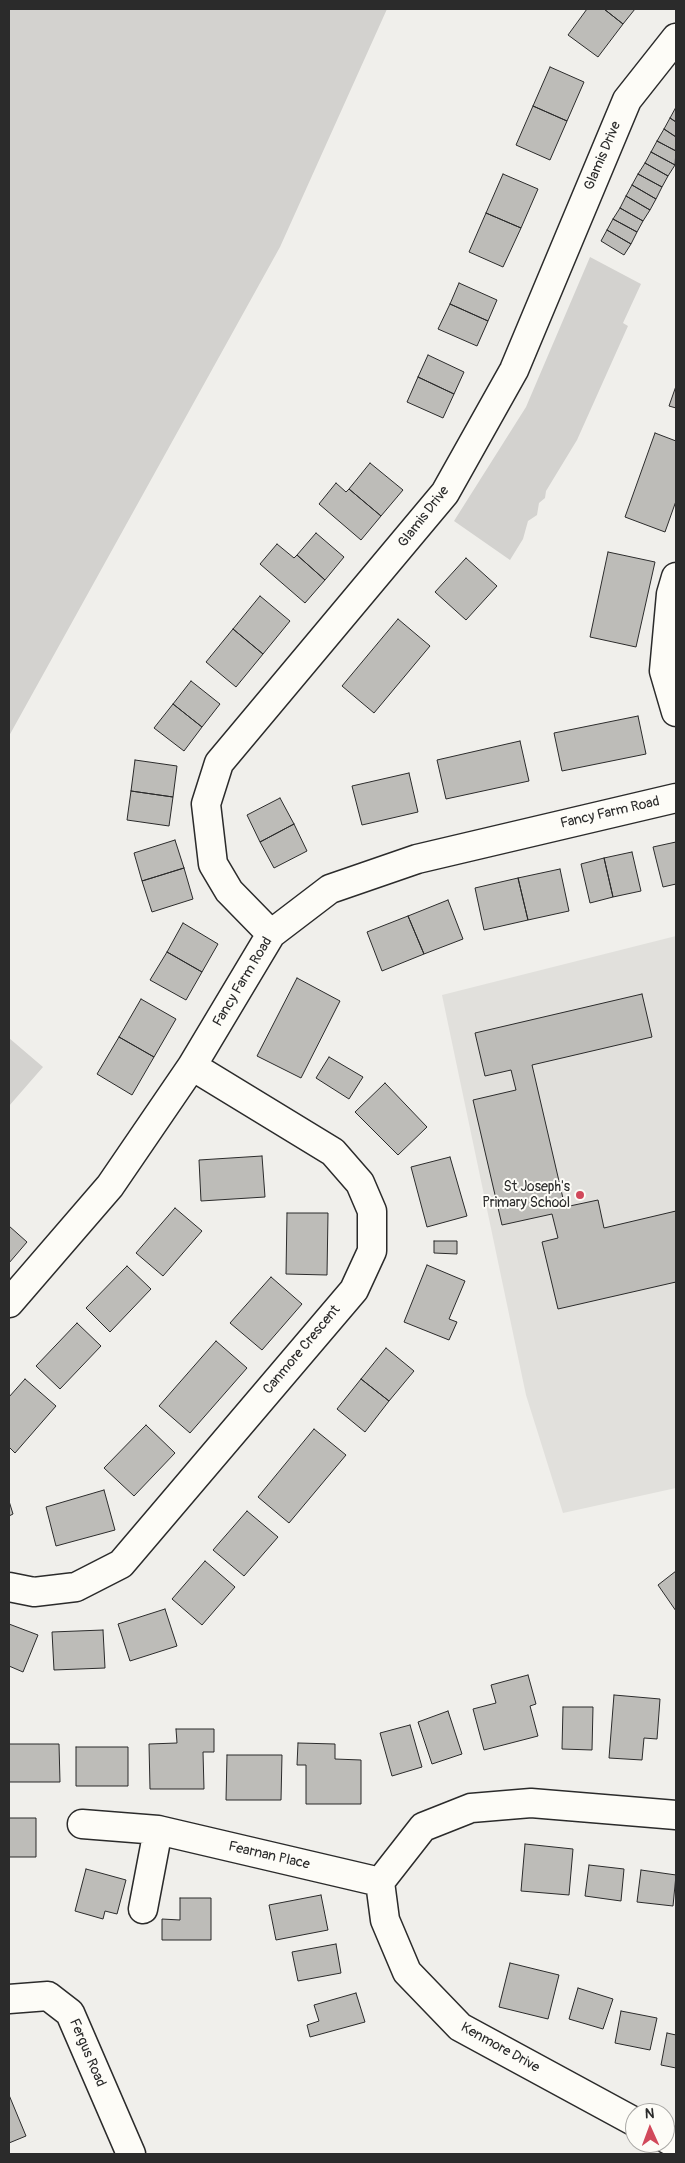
<!DOCTYPE html>
<html>
<head>
<meta charset="utf-8">
<style>
	body { margin:0 }
	#map { position:relative; width:685px; height:2163px; overflow:hidden; background:#f0efeb; font-family:Pangolin,sans-serif }
	canvas { display:block }
	.frame { position:absolute; inset:0; border:10px solid #2b2b2b; pointer-events:none }
	.north { position:absolute; left:625px; top:2103px; width:50px; height:50px; box-sizing:border-box; background:#fdfcf7; border:1px solid #a9a8a5; border-radius:50%; rotate:358deg; font-size:14px; font-weight:700; line-height:20px; text-align:center; color:#2b2b2b }
	.north::after { content:''; display:block; margin:auto; width:18px; height:22px; background:#d1495b; clip-path:polygon(50% 0,100% 100%,50% 72%,0 100%) }
</style>
</head>
<body>
<div id="map">
<canvas width="685" height="2163"></canvas>
<div class="frame"></div>
<div class="north">N</div>
</div>
<script>
const ctx = document.querySelector('canvas').getContext('2d');
ctx.lineJoin = 'round';
function fillPath(path, color) { ctx.fillStyle = color; ctx.fill(path, 'evenodd'); }
const poly = rows => new Path2D(rows.map(r => 'M' + r).join(''));
function strokePath(path, color, width, dash) { ctx.strokeStyle = color; ctx.lineWidth = width; ctx.lineCap = dash ? 'butt' : 'round'; ctx.setLineDash(dash || []); ctx.stroke(path); }
function label(font, color, halo, rows, align = 'center') {
  ctx.font = font + ' Pangolin,sans-serif'; ctx.lineWidth = 4; ctx.setLineDash([]); ctx.textBaseline = 'middle'; ctx.strokeStyle = halo; ctx.fillStyle = color; for (const [text, x, y, turn = 0] of rows) {
    ctx.save(); ctx.translate(x, y); ctx.rotate((+turn || 0) * Math.PI / 180); ctx.textAlign = isNaN(turn) ? turn : align; if (halo) ctx.strokeText(text, 0, 0); ctx.fillText(text, 0, 0); ctx.restore();
  }
}
const built = poly([
	[676,936,676,1488,563,1513,526,1395,442,995]
]);
const green = poly([
	[9,9,387,9,280,247,9,736],
	[590,257,641,284,623,323,628,326,577,440,546,491,545,498,539,503,537,515,528,521,523,539,510,560,454,521,526,407],
	[9,1038,43,1067,9,1106]
]);
const building = poly([
	[587,9,604,9,623,24,598,57,568,35,587,9],
	[604,9,635,9,623,24,604,9],
	[550,67,584,82,567,121,533,106,550,67],
	[533,106,567,121,550,160,516,145,533,106],
	[676,107,676,122,670,118,676,107],
	[670,118,676,122,676,137,664,129,670,118],
	[664,129,676,137,676,151,657,141,664,129],
	[657,141,676,151,675,165,651,152,657,141],
	[651,152,675,165,668,176,645,163,651,152],
	[645,163,668,176,662,187,638,174,645,163],
	[503,174,538,189,521,228,486,213,503,174],
	[638,174,662,187,656,199,632,185,638,174],
	[632,185,656,199,650,210,626,196,632,185],
	[626,196,650,210,643,221,620,208,626,196],
	[620,208,643,221,637,232,613,219,620,208],
	[486,213,521,228,503,267,469,252,486,213],
	[613,219,637,232,631,244,607,230,613,219],
	[607,230,631,244,624,255,601,241,607,230],
	[459,283,497,300,488,321,450,304,459,283],
	[450,304,488,321,477,346,438,329,450,304],
	[428,355,464,372,454,394,418,377,428,355],
	[418,377,454,394,443,418,407,402,418,377],
	[676,386,676,408,669,406,676,386],
	[655,433,676,441,676,501,665,532,625,517,655,433],
	[370,463,403,490,381,516,349,489,370,463],
	[336,483,346,492,349,489,381,516,361,540,319,504,336,483],
	[316,533,344,557,325,580,297,555,316,533],
	[277,544,294,558,297,555,325,580,305,603,260,564,277,544],
	[608,552,655,562,636,647,590,637,608,552],
	[466,558,497,586,466,620,435,592,466,558],
	[260,596,290,621,263,654,233,629,260,596],
	[398,619,430,646,374,713,342,686,398,619],
	[233,629,263,654,236,687,206,662,233,629],
	[191,681,220,704,202,727,173,704,191,681],
	[173,704,202,727,184,751,154,728,173,704],
	[638,716,646,754,562,771,554,733,638,716],
	[520,741,529,781,446,799,437,760,520,741],
	[135,760,177,766,173,797,131,791,135,760],
	[409,773,418,812,362,825,352,786,409,773],
	[131,791,173,797,169,826,127,820,131,791],
	[280,798,294,824,260,842,247,815,280,798],
	[294,824,307,851,274,868,260,842,294,824],
	[175,840,184,868,142,881,134,853,175,840],
	[676,842,676,884,663,887,653,847,676,842],
	[632,852,641,891,613,897,604,858,632,852],
	[604,858,613,897,590,903,581,864,604,858],
	[184,868,193,899,152,912,142,881,184,868],
	[560,869,569,911,528,920,518,878,560,869],
	[518,878,528,920,484,930,475,888,518,878],
	[448,900,463,939,424,954,408,916,448,900],
	[408,916,424,954,382,971,367,932,408,916],
	[183,923,218,944,202,972,167,952,183,923],
	[167,952,202,972,186,1000,150,980,167,952],
	[297,978,340,1001,301,1078,257,1056,297,978],
	[642,994,652,1037,532,1065,565,1207,598,1200,604,1228,676,1211,676,1282,558,1309,542,1242,558,1238,552,1214,502,1225,473,1100,516,1090,511,1070,485,1076,475,1033,642,994],
	[141,999,176,1019,154,1057,119,1037,141,999],
	[119,1037,154,1057,132,1095,97,1074,119,1037],
	[329,1057,363,1077,349,1099,316,1078,329,1057],
	[385,1083,427,1127,398,1155,355,1112,385,1083],
	[262,1156,265,1197,201,1201,199,1160,262,1156],
	[450,1157,467,1216,427,1227,411,1167,450,1157],
	[175,1208,202,1231,163,1276,136,1253,175,1208],
	[287,1213,328,1213,327,1275,286,1274,287,1213],
	[9,1226,27,1242,9,1263,9,1226],
	[434,1241,457,1241,457,1254,434,1253,434,1241],
	[427,1265,465,1281,449,1319,457,1322,449,1340,404,1322,427,1265],
	[127,1266,151,1289,110,1332,86,1308,127,1266],
	[271,1277,302,1304,262,1350,230,1323,271,1277],
	[77,1323,101,1346,60,1389,36,1366,77,1323],
	[216,1341,247,1368,190,1433,159,1406,216,1341],
	[386,1348,414,1371,389,1401,361,1379,386,1348],
	[25,1379,56,1406,15,1453,9,1447,9,1397,25,1379],
	[361,1379,389,1401,365,1432,337,1409,361,1379],
	[146,1425,175,1453,134,1496,104,1468,146,1425],
	[314,1429,346,1455,289,1523,258,1497,314,1429],
	[104,1490,115,1530,56,1546,46,1507,104,1490],
	[9,1501,13,1514,9,1516,9,1501],
	[247,1511,278,1537,244,1576,213,1550,247,1511],
	[205,1561,235,1587,202,1625,172,1599,205,1561],
	[676,1571,676,1611,658,1585,676,1571],
	[165,1609,177,1646,130,1661,118,1624,165,1609],
	[9,1624,38,1635,23,1672,9,1666,9,1624],
	[103,1630,105,1668,54,1670,52,1632,103,1630],
	[528,1675,536,1704,530,1706,538,1736,484,1750,473,1709,496,1703,491,1685,528,1675],
	[614,1695,660,1699,657,1739,644,1738,642,1760,609,1758,614,1695],
	[563,1707,593,1707,592,1750,562,1749,563,1707],
	[448,1711,462,1754,432,1764,418,1722,448,1711],
	[410,1725,422,1767,392,1776,380,1733,410,1725],
	[176,1729,214,1729,214,1752,203,1752,204,1789,150,1789,149,1744,177,1743,176,1729],
	[298,1743,335,1744,335,1759,361,1760,361,1804,306,1804,306,1765,297,1765,298,1743],
	[9,1744,59,1744,60,1782,9,1782,9,1744],
	[76,1747,128,1747,128,1786,76,1786,76,1747],
	[227,1755,282,1755,281,1800,226,1800,227,1755],
	[9,1818,36,1818,36,1857,9,1857,9,1818],
	[525,1844,573,1849,569,1895,521,1891,525,1844],
	[589,1865,624,1869,621,1901,585,1896,589,1865],
	[86,1869,126,1880,117,1914,105,1911,103,1919,75,1911,86,1869],
	[641,1870,676,1875,673,1906,637,1902,641,1870],
	[321,1895,328,1930,276,1940,269,1905,321,1895],
	[180,1898,211,1898,211,1940,162,1940,162,1919,180,1920,180,1898],
	[336,1944,341,1973,298,1981,292,1952,336,1944],
	[510,1963,559,1975,548,2019,499,2007,510,1963],
	[578,1988,613,1999,603,2029,569,2019,578,1988],
	[356,1993,365,2022,310,2037,307,2025,319,2021,314,2005,356,1993],
	[621,2011,657,2018,650,2050,615,2043,621,2011],
	[667,2033,676,2035,676,2068,661,2065,667,2033],
	[9,2095,26,2136,9,2143,9,2095]
]);
const street = poly([
	[676,577,671,594,664,671,676,712],
	[271,934,229,891,213,864,206,804,219,763,445,493,514,370,627,100,676,38],
	[9,1303,110,1186,192,1066,271,934,330,889,417,859,676,798],
	[9,1587,34,1592,76,1587,121,1564,354,1290,372,1251,372,1211,360,1183,333,1152,192,1066],
	[82,1824,158,1830,380,1882],
	[143,1909,158,1830],
	[9,1999,48,1996,70,2013,131,2154],
	[635,2122,460,2027,407,1972,385,1920,380,1882,423,1827,471,1808,531,1803,676,1815],
	[665,2138,676,2144]
]);
const markers = [
	[580,1195,5,"#d1495b"]
];
const streetNames = [
	["Glamis Drive",603,156,-67],
	["Glamis Drive",424,517,-52],
	["Fancy Farm Road",610,813,-13],
	["Fancy Farm Road",243,982,-59],
	["Canmore Crescent",302,1350,-50],
	["Fearnan Place",269,1856,13],
	["Kenmore Drive",500,2048,29],
	["Fergus Road",87,2053,67]
];
const poiNames = [
	["St Joseph's",570,1187],
	["Primary School",570,1203]
];
fillPath(built, '#e1e0dc');
fillPath(green, '#d3d2cf');
fillPath(building, '#bdbcb8');
strokePath(building, '#2b2b2b', 1);
strokePath(street, '#2b2b2b', 31);
strokePath(street, '#fdfcf7', 28);
for (const [x, y, r, color] of markers) { const dot = new Path2D(); dot.arc(x, y, r, 0, 2 * Math.PI); ctx.fillStyle = color; ctx.fill(dot); strokePath(dot, '#fdfcf7', 2); }
label('14px', '#2b2b2b', '#fdfcf7', streetNames);
label('14px', '#2b2b2b', '#fdfcf7', poiNames, 'right');
</script>
</body>
</html>
